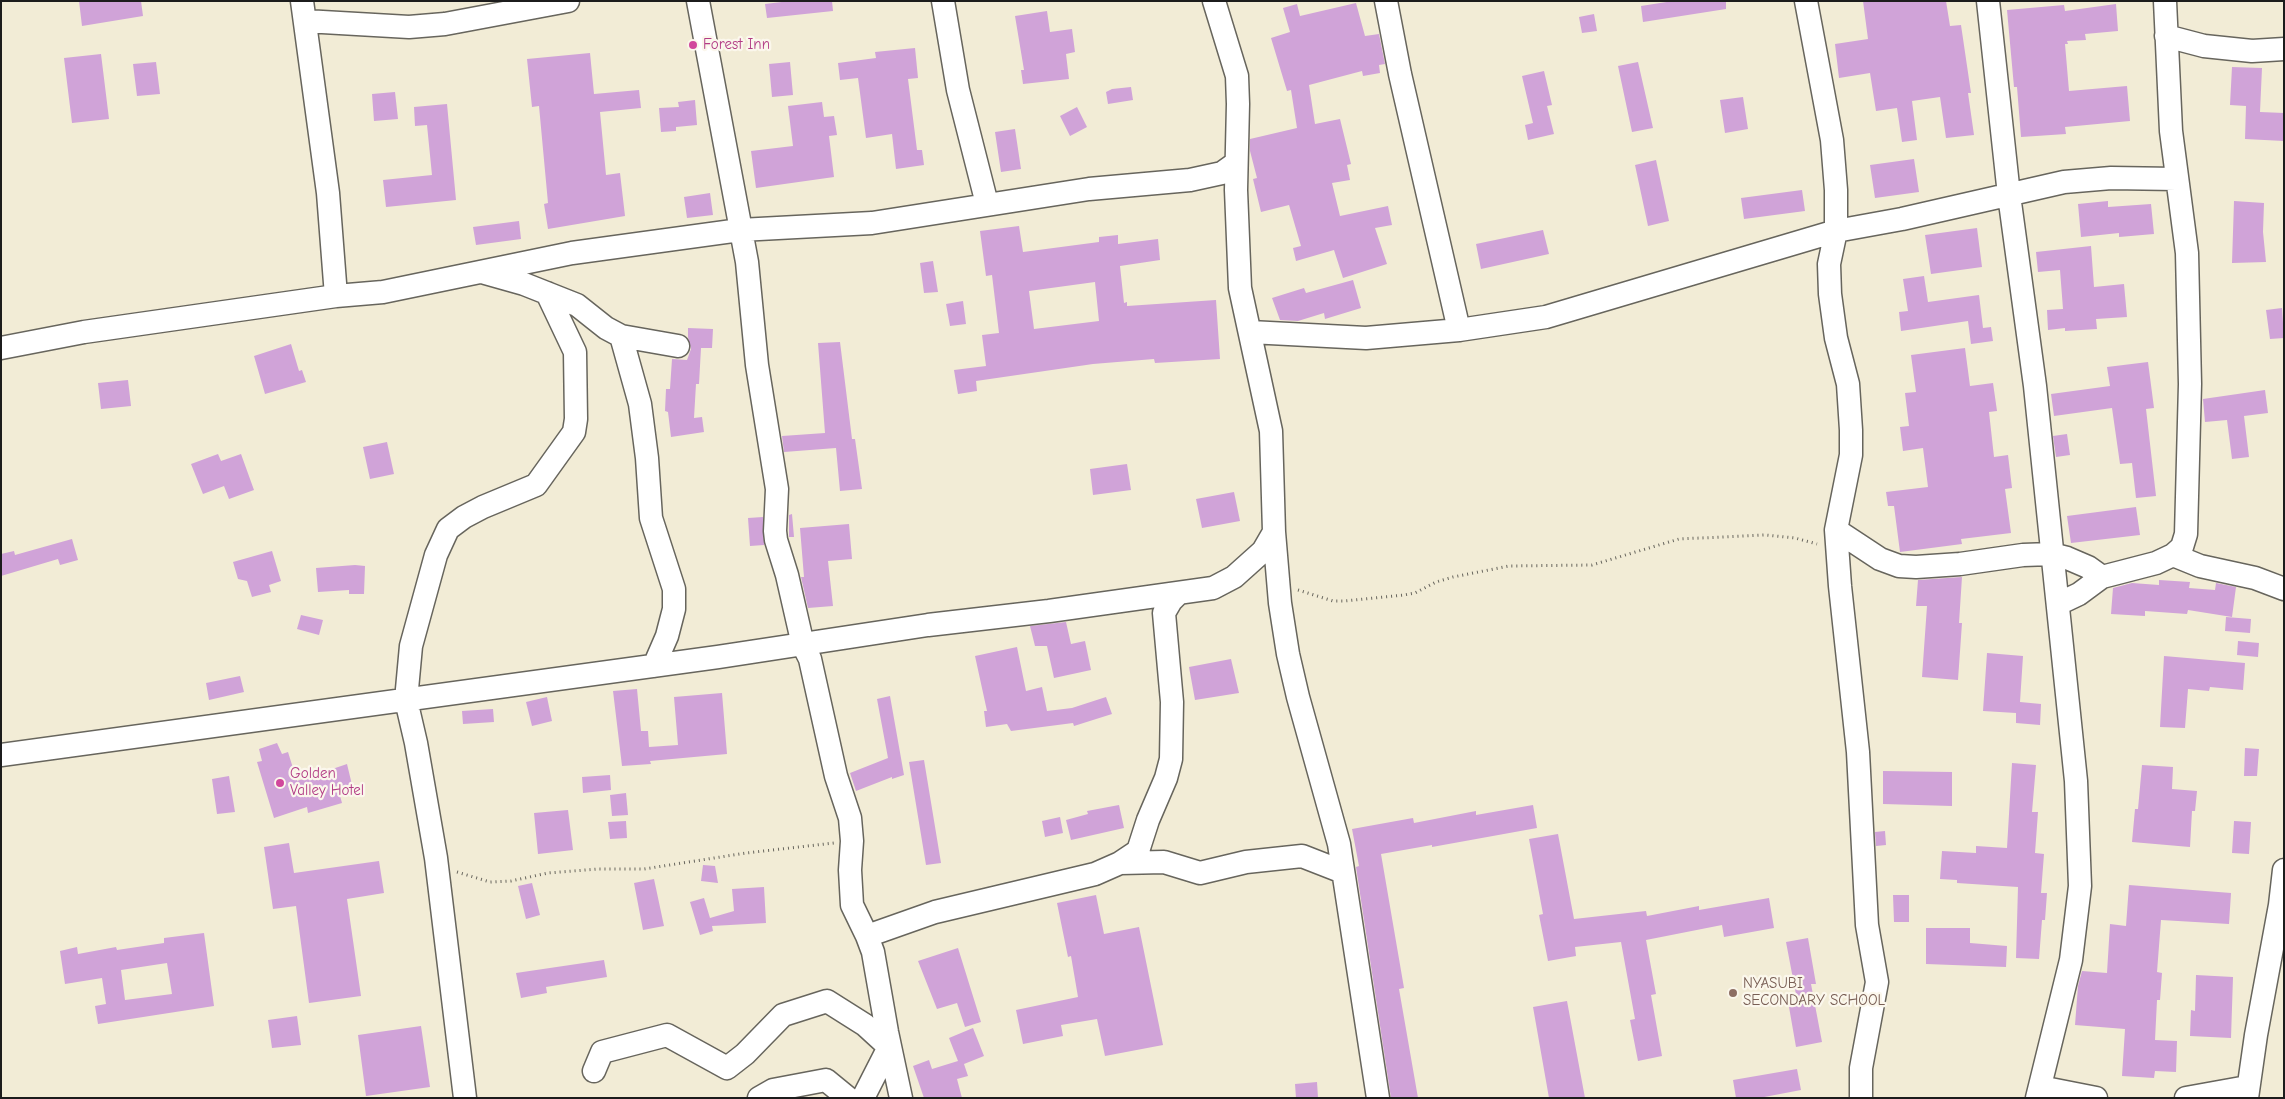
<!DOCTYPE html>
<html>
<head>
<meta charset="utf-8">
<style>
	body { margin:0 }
	#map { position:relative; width:2285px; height:1099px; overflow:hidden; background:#f2ecd6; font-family:"Comic Neue",sans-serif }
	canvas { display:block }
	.frame { position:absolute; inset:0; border:2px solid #1c1c1c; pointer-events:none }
</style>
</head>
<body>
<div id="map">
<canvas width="2285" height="1099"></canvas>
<div class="frame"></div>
</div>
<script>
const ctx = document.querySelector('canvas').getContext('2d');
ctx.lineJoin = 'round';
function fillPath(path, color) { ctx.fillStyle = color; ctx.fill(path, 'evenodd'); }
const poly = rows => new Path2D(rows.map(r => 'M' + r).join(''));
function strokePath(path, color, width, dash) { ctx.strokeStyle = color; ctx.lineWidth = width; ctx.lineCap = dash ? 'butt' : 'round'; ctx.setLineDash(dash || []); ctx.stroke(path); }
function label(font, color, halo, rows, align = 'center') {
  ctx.font = font + ' "Comic Neue",sans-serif'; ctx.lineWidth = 4.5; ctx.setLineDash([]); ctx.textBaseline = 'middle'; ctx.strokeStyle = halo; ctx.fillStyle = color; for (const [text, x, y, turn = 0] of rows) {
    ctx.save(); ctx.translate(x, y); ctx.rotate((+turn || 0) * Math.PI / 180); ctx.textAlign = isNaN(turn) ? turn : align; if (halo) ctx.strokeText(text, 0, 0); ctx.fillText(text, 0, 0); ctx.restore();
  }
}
const building = poly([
	[79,1,141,1,143,16,82,26],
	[790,1,832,1,833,11,767,18,765,4],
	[1673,1,1726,1,1726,9,1643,22,1641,6],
	[1863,1,1946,1,1950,26,1961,25,1971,93,1968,93,1974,135,1946,138,1940,97,1912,101,1917,140,1902,142,1897,108,1876,111,1870,73,1839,78,1835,44,1868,39],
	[1356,3,1365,36,1379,34,1385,64,1379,65,1380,73,1363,76,1362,71,1309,85,1315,124,1340,119,1351,164,1347,165,1350,180,1332,183,1340,216,1388,206,1392,225,1375,228,1387,264,1343,278,1334,250,1296,261,1293,248,1301,246,1289,205,1261,212,1253,179,1257,178,1250,151,1250,139,1297,128,1291,90,1287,91,1271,38,1290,32,1283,8,1297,4,1300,16],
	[2116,4,2118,31,2085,34,2086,40,2067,41,2068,44,2065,44,2069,91,2127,86,2130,121,2065,127,2066,134,2021,137,2017,87,2014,87,2007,10,2064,5,2065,11],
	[1047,11,1050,32,1072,29,1075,52,1066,54,1069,79,1023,84,1021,70,1024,70,1015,16],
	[1594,14,1597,31,1582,33,1579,17],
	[915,48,918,78,908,79,917,150,922,150,924,165,896,169,892,134,866,138,858,78,840,80,838,63,876,58,875,52],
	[590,53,594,94,639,90,641,108,600,112,606,175,620,173,625,216,548,229,544,204,548,203,539,106,532,107,527,59],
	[101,54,109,119,72,123,64,58],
	[156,62,160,94,137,96,133,64],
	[790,62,793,95,772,97,769,64],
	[1638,62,1653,128,1632,132,1618,66],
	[2232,67,2262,68,2260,112,2284,113,2284,141,2245,139,2246,106,2230,105],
	[1544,71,1552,105,1547,106,1554,134,1528,140,1525,125,1533,123,1522,76],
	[1131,87,1133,100,1108,104,1106,92,1112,89],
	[395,92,398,119,374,121,372,94],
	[1743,97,1748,129,1725,133,1720,100],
	[695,100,697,125,676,127,676,131,661,132,659,108,679,107,678,102],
	[822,102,824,117,834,116,837,135,829,136,834,177,756,188,751,151,793,146,788,106],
	[447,104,456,200,386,207,383,180,432,175,427,125,415,126,414,107],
	[1077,107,1087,127,1070,136,1060,116],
	[1015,129,1021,169,1001,172,995,132],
	[1914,159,1919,192,1875,198,1870,165],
	[1656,160,1669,221,1648,226,1635,165],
	[1802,190,1805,211,1744,219,1741,198],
	[710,193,713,215,687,218,684,197],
	[2108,201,2108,207,2151,204,2154,234,2119,237,2119,233,2081,237,2078,204],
	[2234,201,2264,203,2263,232,2266,262,2232,263],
	[519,221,521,239,476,245,473,227],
	[1019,226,1023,252,1099,242,1099,237,1118,235,1118,244,1158,239,1160,260,1120,266,1124,303,1127,302,1127,306,1216,300,1220,359,1155,363,1154,359,1093,364,976,381,977,391,958,394,954,370,986,366,982,335,999,333,992,275,986,276,980,231],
	[1095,282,1099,321,1034,329,1029,291],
	[1977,228,1982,267,1931,274,1925,235],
	[1543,230,1549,254,1481,269,1476,244],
	[2091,246,2094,287,2124,284,2127,317,2096,319,2097,329,2065,331,2065,328,2048,330,2047,310,2063,309,2060,270,2038,272,2036,252],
	[933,261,938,292,924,293,920,263],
	[1924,276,1928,302,1979,295,1983,328,1991,327,1993,341,1971,344,1968,321,1901,331,1899,312,1908,311,1903,279],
	[1353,280,1361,308,1325,319,1324,313,1298,321,1280,320,1272,298,1304,288,1306,293],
	[963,301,966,324,950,326,946,304],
	[2282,308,2284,338,2270,339,2266,310],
	[688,328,713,329,712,348,701,348,699,384,696,384,694,418,702,417,704,432,671,437,668,412,665,411,666,389,670,389,672,359,687,360,691,349,688,337],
	[840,342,852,439,855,439,862,489,840,491,836,448,784,452,782,436,825,433,818,343],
	[291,344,299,371,302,370,306,382,265,394,254,356],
	[1965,348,1970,386,1993,383,1997,411,1989,412,1994,457,2008,455,2012,488,2005,489,2011,533,1961,539,1962,544,1900,552,1894,506,1888,506,1886,492,1928,487,1923,448,1903,451,1900,427,1909,426,1905,393,1916,392,1911,355],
	[2148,362,2154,408,2146,409,2156,496,2136,498,2132,463,2120,464,2112,408,2054,416,2051,394,2110,386,2107,367],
	[128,380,131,406,101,409,98,383],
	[2265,390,2268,413,2244,416,2249,457,2232,459,2227,420,2205,422,2203,399],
	[2067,434,2070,455,2056,457,2053,436],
	[387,442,394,474,370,479,363,447],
	[218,454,221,461,241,454,254,490,229,499,224,486,203,494,191,464],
	[1127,464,1131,490,1093,495,1090,469],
	[1234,492,1240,521,1202,528,1196,499],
	[2136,507,2140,535,2071,543,2067,516],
	[792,514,794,537,789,537,789,515],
	[763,517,764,545,750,546,748,518],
	[849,524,852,559,828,561,833,606,808,608,801,577,804,577,800,528],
	[72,539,78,560,60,565,58,559,1,576,1,554,14,551,15,555],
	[272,551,281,581,269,585,271,592,252,597,247,581,238,579,233,562],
	[355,565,365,566,364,594,349,594,349,590,318,592,316,568],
	[1962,577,1959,623,1962,623,1958,680,1922,677,1927,606,1916,606,1918,580],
	[2159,580,2190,582,2189,588,2215,590,2216,583,2236,587,2232,617,2188,610,2187,614,2145,611,2145,616,2111,614,2113,588,2132,583,2159,585],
	[301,615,323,620,319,635,297,629],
	[2226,617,2251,619,2250,633,2225,631],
	[1066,622,1071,644,1085,641,1091,670,1054,678,1047,646,1035,646,1030,626],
	[2238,641,2259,643,2258,657,2237,655],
	[1017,647,1026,691,1042,687,1047,711,1072,708,1106,697,1112,714,1074,726,1073,723,1011,731,1007,724,986,727,984,711,987,711,975,656],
	[1987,653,2023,656,2020,702,2041,704,2040,725,2016,723,2016,713,1983,711],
	[2164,656,2245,663,2243,690,2210,687,2209,691,2188,689,2185,728,2160,727],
	[1231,659,1239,693,1195,700,1189,667],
	[240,676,244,692,209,700,206,683],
	[637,689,641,731,648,731,649,747,678,745,674,697,722,693,727,754,650,761,651,764,622,766,613,691],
	[890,696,904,775,892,779,892,777,856,791,850,773,888,758,877,699],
	[547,697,552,721,532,726,526,702],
	[493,709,494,722,463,724,462,711],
	[277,743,282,754,288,752,297,781,347,764,353,789,339,792,342,803,308,813,307,807,274,818,257,762,262,761,259,749],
	[2245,748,2259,749,2257,776,2244,776],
	[924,760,941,863,926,865,909,762],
	[2012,763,2036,765,2032,812,2038,812,2035,853,2044,854,2041,893,2047,893,2045,920,2042,920,2039,959,2016,958,2018,887,1957,883,1957,880,1940,879,1942,851,1976,853,1976,846,2007,848],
	[2142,765,2173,767,2172,789,2197,791,2195,811,2192,811,2190,847,2132,842,2135,809,2138,809],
	[1883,771,1952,772,1952,806,1883,804],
	[610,775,611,790,583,793,582,777],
	[229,776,235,812,217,814,212,779],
	[626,793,628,815,612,816,610,795],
	[1119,805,1124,828,1071,840,1066,820,1088,814,1087,811],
	[1533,805,1537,828,1432,847,1432,845,1381,854,1404,988,1399,989,1418,1098,1391,1098,1356,867,1359,866,1352,829,1413,818,1414,823,1476,811,1476,815],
	[568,810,573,850,538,854,534,813],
	[1060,817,1063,833,1045,837,1042,821],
	[626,821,627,838,610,839,608,822],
	[2234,821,2251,822,2249,854,2232,853],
	[1885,831,1886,845,1876,846,1875,832],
	[1558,834,1574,919,1646,911,1647,916,1699,906,1699,910,1769,898,1774,928,1724,937,1722,925,1646,940,1656,994,1651,995,1662,1056,1638,1061,1630,1020,1635,1019,1621,942,1575,947,1576,956,1548,961,1539,915,1543,914,1529,839],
	[289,843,294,873,379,861,384,893,347,899,361,996,309,1003,296,906,273,909,264,847],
	[703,865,715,866,718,883,701,881],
	[654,879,664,926,643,930,634,883],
	[532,883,540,915,526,919,518,886],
	[2129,885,2231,893,2229,924,2161,920,2157,972,2162,973,2160,1000,2157,1000,2155,1040,2177,1041,2176,1072,2155,1071,2154,1078,2122,1076,2125,1029,2075,1025,2078,986,2082,971,2107,973,2110,924,2126,926],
	[764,887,766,923,712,926,713,931,700,935,690,902,704,898,710,918,734,911,732,889],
	[1096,895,1104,934,1139,927,1163,1045,1105,1056,1097,1019,1061,1025,1063,1036,1023,1044,1016,1010,1078,997,1071,956,1068,957,1057,903],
	[1893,895,1909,895,1909,922,1894,922],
	[1926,928,1970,928,1970,943,2007,946,2006,967,1926,964],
	[204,933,214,1006,98,1024,95,1006,106,1004,102,978,65,984,60,951,77,947,78,954,116,947,117,950,164,943,164,938],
	[167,963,172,994,125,1000,121,970],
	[1808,938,1816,984,1811,984,1822,1042,1796,1047,1789,1007,1798,1005,1786,942],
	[958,948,981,1022,965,1027,957,1003,937,1009,918,961],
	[604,960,607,977,546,987,547,993,521,998,516,973],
	[2196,975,2233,977,2231,1038,2190,1036,2191,1010,2195,1011],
	[1567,1001,1585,1098,1549,1098,1533,1007],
	[297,1016,301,1045,272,1048,268,1020],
	[421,1026,430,1087,366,1096,358,1035],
	[973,1028,984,1056,964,1064,968,1076,957,1079,962,1098,924,1098,913,1066,929,1060,932,1069,958,1061,949,1038],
	[1797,1069,1801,1090,1759,1098,1736,1098,1733,1080],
	[1317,1082,1318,1098,1296,1098,1295,1084]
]);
const path = poly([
	[1298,590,1333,601,1344,601,1404,595,1415,593,1436,582,1453,577,1509,566,1592,565,1679,539,1765,535,1795,538,1817,544],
	[457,872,490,882,511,881,548,873,598,869,644,869,746,853,834,843]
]);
const minor = poly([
	[302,1,328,193,336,296],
	[698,1,747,262,757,365,777,489,775,531,776,540,787,575,803,645,810,659,836,776,850,818,852,841,850,870,852,905,867,936,873,952,887,1032,901,1098],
	[943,1,958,90,987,204],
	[1214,1,1237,76,1238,104,1236,190,1240,288,1271,431,1274,532,1280,603,1288,654,1298,697,1339,844,1378,1098],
	[1386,1,1400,74,1459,330],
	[1806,1,1832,140,1836,190,1836,231,1829,264,1830,294,1836,338,1848,384,1851,430,1851,455,1836,530,1840,586,1858,752,1867,925,1877,982,1861,1068,1861,1098],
	[1988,1,2009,195,2035,386,2076,781,2080,886,2071,960,2037,1098],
	[305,21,409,27,445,24,568,1],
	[2166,36,2204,46,2252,51,2284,49],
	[485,273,524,284,577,305,606,328,621,336,678,346],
	[1250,332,1366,338,1459,330,1546,317,1836,231,1902,219,2064,182,2111,178,2176,179],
	[621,336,640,404,647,458,651,518,674,589,674,609,667,636,654,666],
	[1,348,84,332,336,296,383,292,572,253,740,230,872,223,1089,189,1190,180,1222,173,1236,163],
	[1836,530,1880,559,1899,566,1916,567,1960,564,2023,555,2051,554,2067,558,2088,567,2102,577],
	[2173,555,2200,566,2255,578,2284,589],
	[2058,604,2079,594,2102,577,2156,563,2173,555,2182,547,2186,534,2190,384,2187,253,2171,131,2165,1],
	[1,755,718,657,928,625,1049,611,1213,588,1234,577,1263,551,1274,532],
	[1120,863,1164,862,1200,873,1246,862,1302,856,1343,872],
	[867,936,935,912,1095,874,1120,863,1138,851,1148,820,1166,778,1171,759,1172,702,1164,613,1171,601,1179,593],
	[594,1071,602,1052,667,1035,727,1068,745,1054,783,1015,827,1001,865,1025,889,1047,863,1098],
	[2040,1087,2096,1098],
	[465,1098,436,858,416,743,406,700,411,646,436,555,448,529,464,517,483,507,536,485,574,432,576,419,575,352,547,293],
	[759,1098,773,1090,826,1080,848,1098],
	[2186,1098,2247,1087],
	[2247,1098,2256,1035,2280,905,2284,870]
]);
const markers = [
	[693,45,5,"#d1479c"],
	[280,783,5,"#d1479c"],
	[1733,993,5,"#8d6e63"]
];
const hotelNames = [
	["Forest Inn",703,45],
	["Golden",290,774],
	["Valley Hotel",290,791]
];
const educationNames = [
	["NYASUBI",1743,984],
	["SECONDARY SCHOOL",1743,1001]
];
fillPath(building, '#d0a3d8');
strokePath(minor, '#67655d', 25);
strokePath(path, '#67655d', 3, [1, 4]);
strokePath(minor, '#fff', 22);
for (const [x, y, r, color] of markers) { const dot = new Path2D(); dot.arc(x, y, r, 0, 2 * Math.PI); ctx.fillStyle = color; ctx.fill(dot); strokePath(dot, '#fbf7ec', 2); }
label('15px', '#b23c85', '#fbf7ec', hotelNames, 'left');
label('15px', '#785e54', '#fbf7ec', educationNames, 'left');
</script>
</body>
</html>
